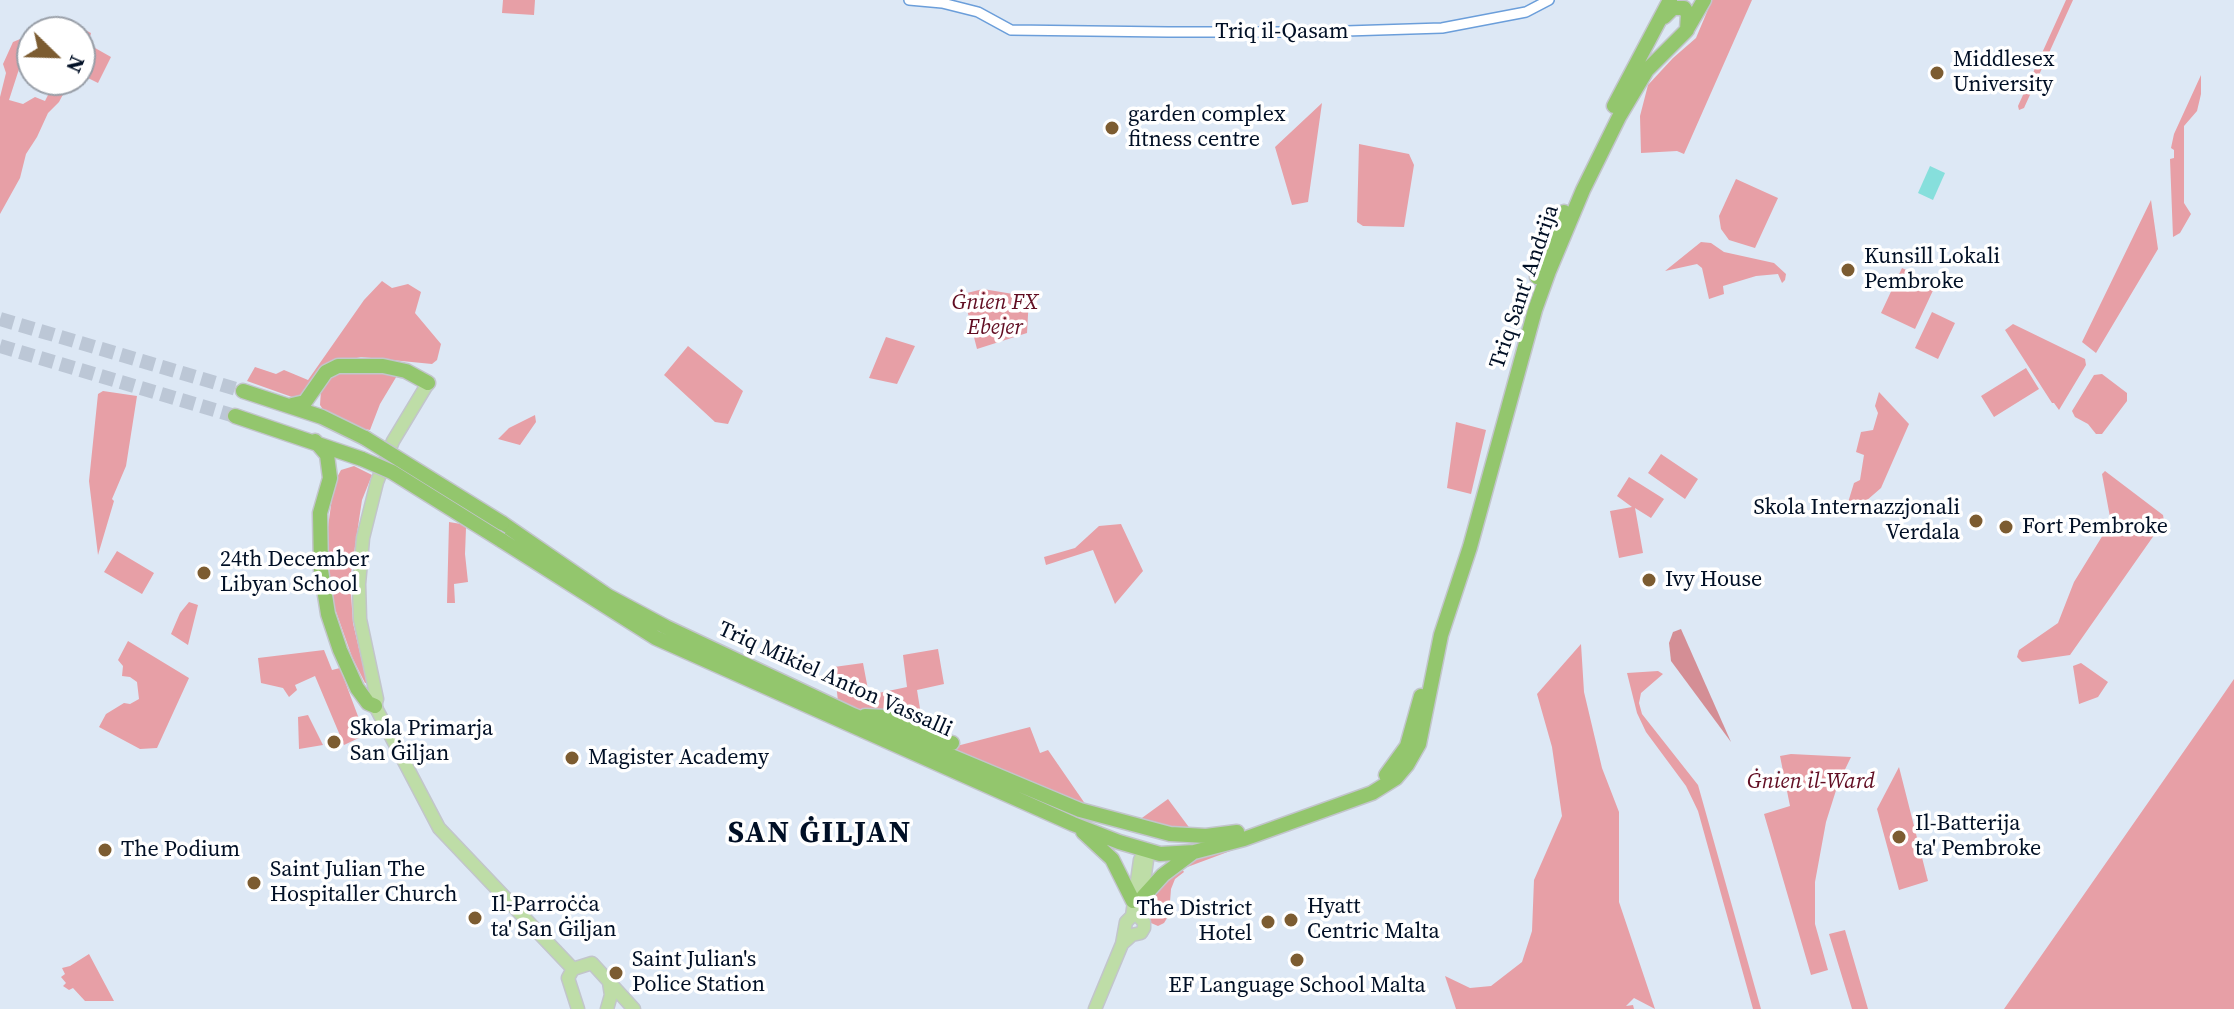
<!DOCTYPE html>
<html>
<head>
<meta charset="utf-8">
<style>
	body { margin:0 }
	#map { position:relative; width:2234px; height:1009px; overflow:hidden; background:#dde8f5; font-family:"Source Serif 4",serif }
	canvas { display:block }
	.north { position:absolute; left:16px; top:16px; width:80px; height:80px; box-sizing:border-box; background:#fff; border:2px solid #999fa8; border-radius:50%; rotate:113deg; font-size:22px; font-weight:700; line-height:32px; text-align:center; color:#000f25 }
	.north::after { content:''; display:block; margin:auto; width:28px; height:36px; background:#7c5c31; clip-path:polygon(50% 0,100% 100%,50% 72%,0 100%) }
</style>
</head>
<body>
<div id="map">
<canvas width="2234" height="1009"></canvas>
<div class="north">N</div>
</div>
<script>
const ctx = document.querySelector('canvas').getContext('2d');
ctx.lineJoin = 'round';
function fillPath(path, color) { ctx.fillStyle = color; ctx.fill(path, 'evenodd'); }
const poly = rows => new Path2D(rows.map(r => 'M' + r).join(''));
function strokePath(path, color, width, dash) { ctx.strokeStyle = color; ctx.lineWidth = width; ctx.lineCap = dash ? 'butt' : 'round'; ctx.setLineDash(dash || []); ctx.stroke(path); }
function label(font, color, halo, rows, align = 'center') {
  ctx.font = font + ' "Source Serif 4",serif'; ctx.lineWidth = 7; ctx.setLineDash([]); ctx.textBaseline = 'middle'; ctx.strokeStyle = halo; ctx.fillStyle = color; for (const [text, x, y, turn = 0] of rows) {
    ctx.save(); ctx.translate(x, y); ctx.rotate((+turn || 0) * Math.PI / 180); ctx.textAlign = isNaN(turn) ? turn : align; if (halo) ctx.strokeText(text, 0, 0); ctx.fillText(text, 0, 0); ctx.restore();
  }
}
const green = poly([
	[503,0,535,0,534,15,502,13],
	[1712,0,1752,0,1684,154,1677,151,1641,153,1640,116,1648,85,1673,58,1696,38],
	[2066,0,2073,0,2024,108,2019,110,2018,106],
	[73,24,91,33,88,44,111,57,98,83,80,74,80,63,84,54,80,52,80,32,67,32],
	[25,37,32,42,32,71,20,66,9,100,23,104,35,97,45,101,54,83,61,82,52,80,68,80,69,83,59,102,48,113,37,137,26,154,20,178,0,214,0,97,6,73,3,64,13,42],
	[2201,75,2201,94,2197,111,2184,126,2184,203,2191,214,2180,233,2173,237,2170,159,2174,158,2174,150,2171,148,2174,134],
	[1322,103,1308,202,1292,205,1275,147],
	[1359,144,1409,154,1414,165,1404,227,1363,226,1357,222],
	[1736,179,1778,198,1755,248,1729,240,1721,229,1719,216],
	[2151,200,2158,249,2096,353,2082,342],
	[1701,242,1711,243,1724,252,1774,263,1786,274,1785,280,1782,283,1778,274,1756,276,1723,286,1724,294,1709,299,1702,268,1697,264,1665,271],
	[1902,268,1936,284,1915,329,1881,313],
	[382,281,392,288,408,284,421,292,415,313,441,344,437,360,432,364,361,357,326,365,304,394,292,397,247,381,255,367,276,374,284,370,308,380,364,300],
	[983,289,1019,295,1020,292,1029,297,1027,333,977,349,963,294],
	[1932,312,1955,323,1938,359,1915,348],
	[2013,324,2085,359,2086,365,2059,410,2054,403,2052,403,2005,330],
	[886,337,915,346,897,384,869,378],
	[688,346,743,391,728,424,715,422,664,375],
	[351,368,398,374,380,404,370,430,359,428,324,411,320,405,321,390,328,379],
	[2026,368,2039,389,1994,417,1981,396],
	[2102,374,2127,393,2127,401,2102,434,2096,434,2088,424,2075,417,2072,411,2094,375],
	[103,391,137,396,126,466,112,499,114,501,98,555,89,481,98,394],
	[1879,392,1909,424,1881,488,1866,501,1849,511,1846,509,1854,483,1860,480,1864,455,1856,452,1861,432,1873,430,1878,413,1875,406],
	[535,415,536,422,520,445,498,439,509,428],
	[1456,422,1486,430,1471,494,1447,488],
	[1661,454,1698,479,1685,499,1648,473],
	[354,466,372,475,362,500,350,580,353,623,367,683,365,683,352,657,333,603,326,542,334,483,341,470],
	[2105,471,2163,515,2164,521,2070,655,2022,662,2017,657,2019,650,2058,623,2074,582,2106,530,2110,517,2102,474],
	[1629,477,1664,499,1651,518,1635,508,1643,553,1619,558,1610,511,1632,507,1617,496],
	[449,522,461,524,466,528,465,554,468,582,454,584,455,603,447,603],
	[1121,524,1143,571,1115,604,1093,550,1046,565,1044,557,1075,548,1099,526],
	[117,551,154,573,142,594,104,572],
	[189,602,198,605,188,645,171,634,180,613],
	[128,641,189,678,157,748,140,749,99,727,106,714,124,703,130,704,139,699,137,682,130,677,122,676,123,666,118,660],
	[1581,644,1584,692,1602,768,1619,812,1619,902,1655,1009,1634,998,1626,1006,1633,1005,1634,1009,1456,1009,1445,976,1470,988,1491,986,1522,962,1532,931,1534,880,1562,816,1552,747,1537,694],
	[938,649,944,684,917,690,923,727,884,711,861,710,838,701,834,667,863,663,869,695,907,687,903,655],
	[324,650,332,670,340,668,365,735,344,745,315,676,295,685,297,690,289,697,283,688,261,683,258,658],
	[2081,663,2108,682,2098,697,2079,704,2073,666],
	[1658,671,1663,674,1641,693,1639,703,1642,714,1698,785,1761,1009,1753,1009,1698,811,1686,786,1646,732,1637,713,1627,673],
	[2234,679,2234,1009,2004,1009,2212,711],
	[308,715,323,745,299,749,298,717],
	[1030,727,1040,753,1048,750,1088,808,949,748],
	[1791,754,1851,757,1838,784,1826,822,1815,882,1815,924,1828,970,1811,975,1764,814,1790,806,1780,756],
	[1899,767,1928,881,1899,890,1877,809],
	[1168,799,1191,830,1135,823],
	[1249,844,1182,869,1184,872,1175,879,1171,889,1169,915,1164,923,1158,926,1151,923,1148,917,1149,906,1161,885,1195,858],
	[1845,930,1868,1009,1852,1009,1829,934],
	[89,954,114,1001,85,1001,73,988,69,990,63,986,66,983,61,977,65,974,62,968,70,966]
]);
const forest = poly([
	[1681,629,1731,742,1671,661,1669,643,1673,632]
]);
const water = poly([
	[1930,166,1945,173,1933,200,1918,193]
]);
const highwayTunnel = poly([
	[0,319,243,391],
	[0,346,235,416]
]);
const minor = poly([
	[909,0,942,3,978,12,1011,30,1168,32,1314,32,1442,28,1526,12,1549,0]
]);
const major = poly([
	[428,383,393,441,377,482,363,538,359,584,360,619,377,699,375,706,439,828,573,969],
	[1122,944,1132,935,1141,933,1144,928,1144,922,1139,917,1147,860],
	[573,969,592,963,634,1009],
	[573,969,568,978,578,1009],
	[607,1009,611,995,609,982],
	[1095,1009,1122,944,1126,922,1132,916,1140,860,1145,849]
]);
const highway = poly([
	[1664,17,1673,8,1684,8,1688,14,1687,30],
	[1614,106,1670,0],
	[1537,277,1564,212],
	[243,391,322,417,365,438],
	[292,405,305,402,326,372,338,366,383,366,406,371,428,383],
	[235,416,362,459],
	[315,441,327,455,330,478,320,513,321,570,328,614,340,650,357,688,368,703,375,706],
	[502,523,608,596,666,627,853,715,1080,810,1170,834,1206,836,1237,832],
	[501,540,656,638,1073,824,1119,842,1160,854,1194,852,1244,839,1372,793,1396,778,1407,765,1419,744,1441,635,1470,547,1535,310,1549,271,1583,190,1619,117,1647,70,1686,31,1704,0],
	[865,716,885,717,941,742,952,743],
	[1386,775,1407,746,1421,696],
	[1083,832,1112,859,1133,901],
	[1143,897,1163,875,1191,854]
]);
const highwayBridge = poly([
	[365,438,502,523],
	[362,459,392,472,501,540]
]);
const markers = [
	[1937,73,8,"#7c5c31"],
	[1112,128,8,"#7c5c31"],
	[1848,270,8,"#7c5c31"],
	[1976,521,8,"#7c5c31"],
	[2006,527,8,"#7c5c31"],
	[204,573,8,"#7c5c31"],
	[1649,580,8,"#7c5c31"],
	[334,742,8,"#7c5c31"],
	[572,758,8,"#7c5c31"],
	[1899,837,8,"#7c5c31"],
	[105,850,8,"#7c5c31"],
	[254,883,8,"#7c5c31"],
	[475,918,8,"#7c5c31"],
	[1291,920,8,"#7c5c31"],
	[1268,922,8,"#7c5c31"],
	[1297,960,8,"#7c5c31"],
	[616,973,8,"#7c5c31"]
];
const streetNames = [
	["Triq il-Qasam",1282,32],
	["Triq Sant' Andrija",1525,287,-71],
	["Triq Mikiel Anton Vassalli",835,680,24]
];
const poiNames = [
	["Middlesex",1953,60],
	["University",1953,85],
	["garden complex",1128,115],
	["fitness centre",1128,140],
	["Kunsill Lokali",1864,257],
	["Pembroke",1864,282],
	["Skola Internazzjonali",1960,508,"right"],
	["Verdala",1960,533,"right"],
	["Fort Pembroke",2022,527],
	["24th December",220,560],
	["Libyan School",220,585],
	["Ivy House",1665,580],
	["Skola Primarja",350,729],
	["San Ġiljan",350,754],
	["Magister Academy",588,758],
	["Il-Batterija",1915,824],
	["ta' Pembroke",1915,849],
	["The Podium",121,850],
	["Saint Julian The",270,870],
	["Hospitaller Church",270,895],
	["Il-Parroċċa",491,905],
	["ta' San Ġiljan",491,930],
	["Hyatt",1307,907],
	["Centric Malta",1307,932],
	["The District",1252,909,"right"],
	["Hotel",1252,934,"right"],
	["Saint Julian's",632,960],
	["Police Station",632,985],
	["EF Language School Malta",1297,986,"center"]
];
const parkNames = [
	["Ġnien FX",995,303],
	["Ebejer",995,328],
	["Ġnien il-Ward",1811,782]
];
const districtNames = [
	["SAN ĠILJAN",820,834]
];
fillPath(green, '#e79fa6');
fillPath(forest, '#d48e95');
fillPath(water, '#86dfdc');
strokePath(highwayTunnel, '#bcc7d6', 14, [14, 7]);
strokePath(minor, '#6b9eda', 12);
strokePath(major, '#c2c5cb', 15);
strokePath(highway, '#c2c5cb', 17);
strokePath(minor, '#fff', 9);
strokePath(major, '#bedda7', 12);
strokePath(highway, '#93c66d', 14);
strokePath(highwayBridge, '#c2c5cb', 17, []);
strokePath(highwayBridge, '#93c66d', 14);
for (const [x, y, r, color] of markers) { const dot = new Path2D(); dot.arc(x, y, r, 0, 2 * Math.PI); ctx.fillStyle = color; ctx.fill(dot); strokePath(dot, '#fff', 3); }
label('22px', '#000f25', '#fff', streetNames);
label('22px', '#000f25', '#fff', poiNames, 'left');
label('italic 22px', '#610d22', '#fff', parkNames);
ctx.letterSpacing = '2px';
label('bold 30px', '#000f25', '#fff', districtNames);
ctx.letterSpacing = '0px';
</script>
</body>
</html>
